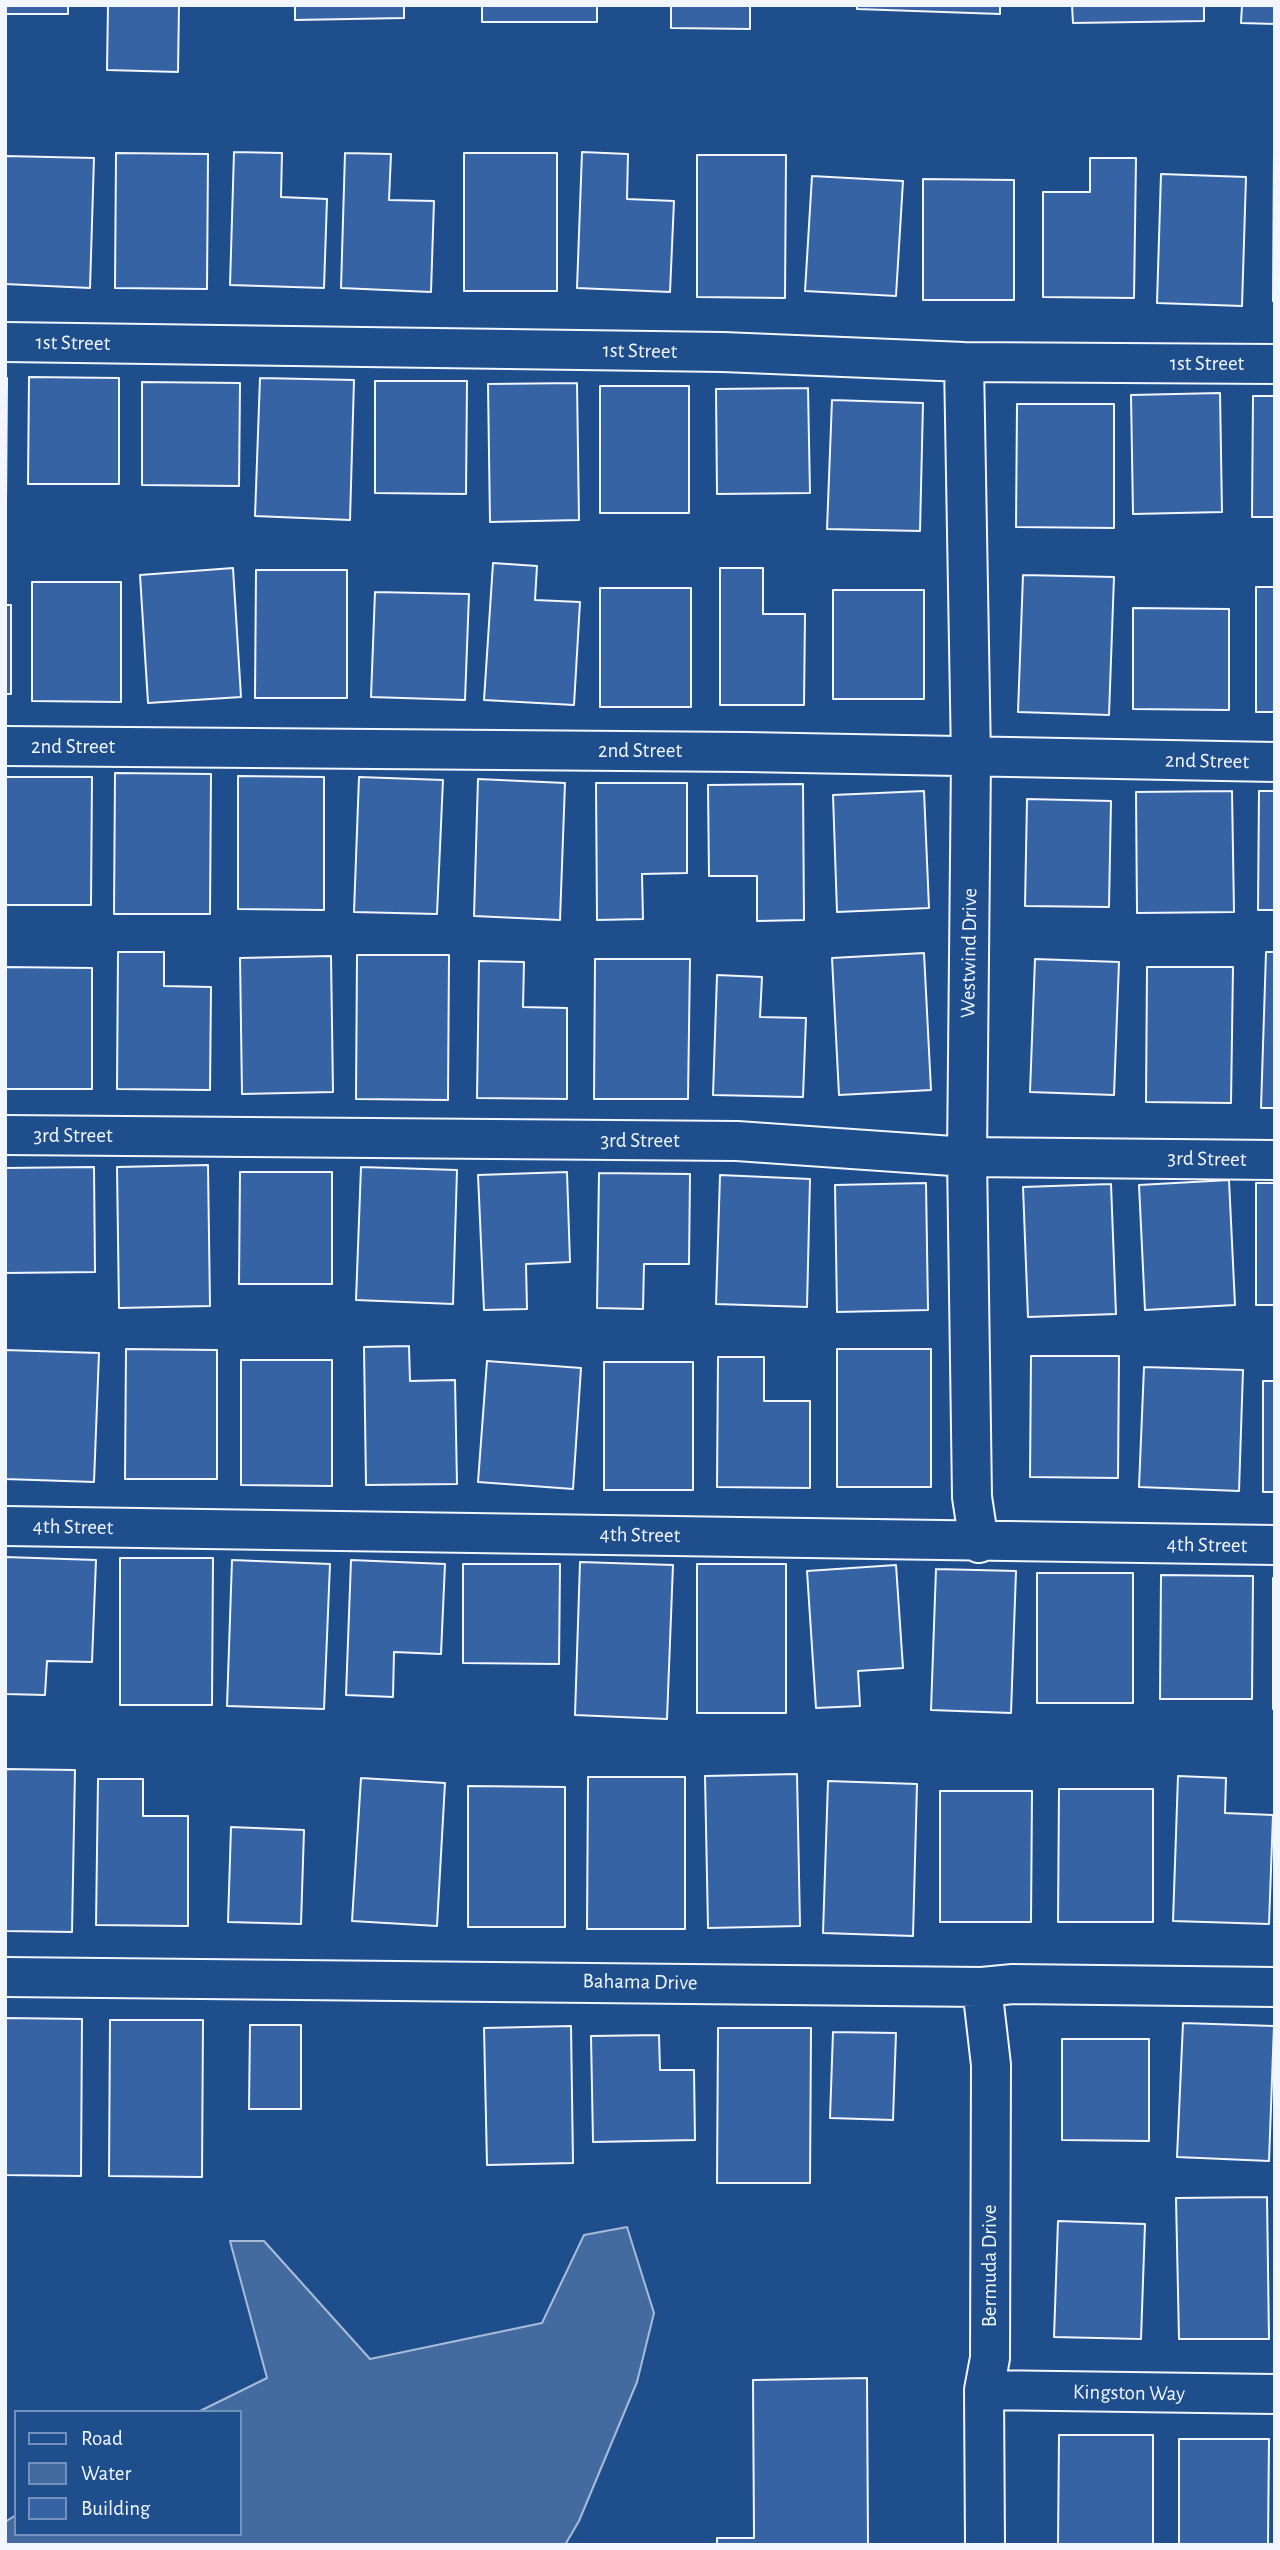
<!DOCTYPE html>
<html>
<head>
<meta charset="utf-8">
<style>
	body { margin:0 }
	#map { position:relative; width:1280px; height:2550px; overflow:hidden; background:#1f4e8c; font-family:"Alegreya Sans",sans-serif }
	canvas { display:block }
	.frame { position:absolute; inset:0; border:7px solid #f2f6ff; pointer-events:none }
	.legend { position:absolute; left:14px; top:2410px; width:228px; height:126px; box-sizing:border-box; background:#1f4e8c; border:2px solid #7391ba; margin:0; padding:9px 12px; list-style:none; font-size:21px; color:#f2f6ff }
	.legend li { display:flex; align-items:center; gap:14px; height:35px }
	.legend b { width:35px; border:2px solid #7391ba }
</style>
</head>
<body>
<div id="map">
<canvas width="1280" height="2550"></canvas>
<div class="frame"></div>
<ul class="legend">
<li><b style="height:9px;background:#1f4e8c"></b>Road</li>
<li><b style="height:19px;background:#446ba0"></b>Water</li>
<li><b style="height:19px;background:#3563a3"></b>Building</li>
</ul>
</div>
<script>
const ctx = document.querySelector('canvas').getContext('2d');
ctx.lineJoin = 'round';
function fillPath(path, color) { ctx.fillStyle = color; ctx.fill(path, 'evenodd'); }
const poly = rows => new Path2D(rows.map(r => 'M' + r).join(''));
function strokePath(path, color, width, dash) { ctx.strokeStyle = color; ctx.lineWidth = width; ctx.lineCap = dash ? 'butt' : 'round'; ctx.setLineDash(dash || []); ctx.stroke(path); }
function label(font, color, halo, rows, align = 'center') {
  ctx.font = font + ' "Alegreya Sans",sans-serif'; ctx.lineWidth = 5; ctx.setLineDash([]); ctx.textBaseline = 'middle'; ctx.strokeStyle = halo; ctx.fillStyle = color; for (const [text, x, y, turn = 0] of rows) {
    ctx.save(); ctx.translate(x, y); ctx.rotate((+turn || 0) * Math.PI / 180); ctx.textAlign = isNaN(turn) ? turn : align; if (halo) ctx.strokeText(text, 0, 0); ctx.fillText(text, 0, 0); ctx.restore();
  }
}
const water = poly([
	[627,2227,654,2313,637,2382,579,2521,565,2545,5,2545,5,2522,16,2515,16,2534,240,2534,240,2412,198,2412,267,2378,230,2241,264,2241,370,2359,542,2323,584,2235,627,2227]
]);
const building = poly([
	[5,5,68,5,68,14,5,14,5,5],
	[108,5,179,5,178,72,107,70,108,5],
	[295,5,404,5,404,18,295,20,295,5],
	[482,5,597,5,597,22,482,22,482,5],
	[671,5,750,5,750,29,671,28,671,5],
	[857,5,1000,5,1000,14,857,9,857,5],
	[1072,5,1204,5,1204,21,1073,23,1072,5],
	[1242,5,1275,5,1275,24,1241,23,1242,5],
	[1274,151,1275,301,1273,301,1274,151],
	[234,152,282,153,281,197,327,199,324,288,230,285,234,152],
	[582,152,628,154,627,199,674,201,670,292,577,288,582,152],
	[116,153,208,154,207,289,115,288,116,153],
	[345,153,391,154,389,200,434,201,431,292,341,288,345,153],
	[464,153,557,153,557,291,464,291,464,153],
	[697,155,786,155,785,298,697,297,697,155],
	[5,156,94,158,90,288,5,284,5,156],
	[1090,158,1136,158,1134,298,1043,297,1043,192,1090,192,1090,158],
	[1161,174,1246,177,1242,306,1157,303,1161,174],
	[812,176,903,181,896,296,805,291,812,176],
	[923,179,1014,180,1014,300,923,300,923,179],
	[29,377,119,378,119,484,28,484,29,377],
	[5,378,7,378,6,504,5,504,5,378],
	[260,378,354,380,350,520,255,516,260,378],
	[375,381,467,381,466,494,375,493,375,381],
	[142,382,240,383,239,486,142,485,142,382],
	[577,383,579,520,490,522,488,384,577,383],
	[600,386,689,386,689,513,600,513,600,386],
	[808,388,810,493,717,494,716,389,808,388],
	[1220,393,1222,512,1133,514,1131,395,1220,393],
	[1253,396,1275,396,1275,517,1252,517,1253,396],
	[832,400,923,403,920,531,827,529,832,400],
	[1017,404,1114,404,1114,528,1016,527,1017,404],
	[493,563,537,566,535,600,580,602,574,705,484,700,493,563],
	[233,568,241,697,148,703,140,575,233,568],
	[720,568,763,568,763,614,805,614,804,705,720,705,720,568],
	[256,570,347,570,347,698,255,698,256,570],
	[1023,575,1114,577,1109,715,1018,712,1023,575],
	[32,582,121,582,121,702,32,701,32,582],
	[1256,587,1275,587,1275,712,1256,712,1256,587],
	[600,588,691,588,691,707,600,707,600,588],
	[833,590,924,590,924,699,833,699,833,590],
	[375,592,469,594,465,700,371,697,375,592],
	[5,605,11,605,11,694,5,694,5,605],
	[1133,608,1229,609,1229,710,1133,709,1133,608],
	[115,773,211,774,210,914,114,914,115,773],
	[238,776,324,777,324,910,238,909,238,776],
	[5,777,92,777,91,905,5,905,5,777],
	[359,777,443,780,437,914,354,912,359,777],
	[478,779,565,783,560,920,474,916,478,779],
	[596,783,687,783,687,873,642,874,643,919,597,920,596,783],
	[803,784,804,920,757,921,757,876,709,876,708,785,803,784],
	[924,791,929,908,837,912,833,795,924,791],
	[1232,791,1234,912,1137,913,1136,792,1232,791],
	[1259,791,1275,791,1275,910,1258,910,1259,791],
	[1027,799,1111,801,1109,907,1025,906,1027,799],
	[118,952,164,952,164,986,211,987,210,1090,117,1089,118,952],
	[1266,952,1275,952,1275,1108,1261,1108,1266,952],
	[924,953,931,1090,839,1095,832,958,924,953],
	[357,955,449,955,448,1100,356,1099,357,955],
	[331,956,333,1092,242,1094,240,958,331,956],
	[595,959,690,959,688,1099,594,1099,595,959],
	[1035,959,1119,962,1114,1095,1030,1092,1035,959],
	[479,961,524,962,523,1007,567,1008,567,1099,477,1098,479,961],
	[5,967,92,968,92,1089,5,1089,5,967],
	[1147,967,1233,967,1231,1103,1146,1102,1147,967],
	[717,975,762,977,760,1017,806,1018,803,1097,713,1095,717,975],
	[208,1165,210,1306,119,1308,117,1167,208,1165],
	[94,1167,95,1272,5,1273,5,1168,94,1167],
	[361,1167,457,1170,453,1304,356,1300,361,1167],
	[240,1172,332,1172,332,1284,239,1284,240,1172],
	[567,1172,570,1262,526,1264,527,1309,484,1310,478,1175,567,1172],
	[599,1173,690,1174,689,1264,644,1264,643,1309,597,1308,599,1173],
	[720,1175,810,1179,807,1307,716,1304,720,1175],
	[1229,1180,1235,1305,1145,1310,1139,1185,1229,1180],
	[926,1183,928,1310,837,1312,835,1185,926,1183],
	[1256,1183,1275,1183,1275,1305,1256,1305,1256,1183],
	[1111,1184,1116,1314,1028,1317,1023,1187,1111,1184],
	[409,1346,410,1381,455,1380,457,1484,366,1485,364,1347,409,1346],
	[126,1349,217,1350,217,1479,125,1479,126,1349],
	[837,1349,931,1349,931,1487,837,1487,837,1349],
	[5,1350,99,1353,94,1482,5,1479,5,1350],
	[1031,1356,1119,1356,1118,1478,1030,1477,1031,1356],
	[718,1357,764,1357,764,1401,810,1401,810,1488,717,1487,718,1357],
	[241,1360,332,1360,332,1486,241,1485,241,1360],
	[487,1361,581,1368,573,1489,478,1482,487,1361],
	[604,1362,693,1362,693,1490,604,1490,604,1362],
	[1144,1367,1243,1370,1239,1491,1139,1487,1144,1367],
	[1263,1381,1275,1381,1275,1492,1263,1492,1263,1381],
	[5,1557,96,1560,92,1662,47,1661,45,1695,5,1694,5,1557],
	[120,1558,213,1558,212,1705,120,1705,120,1558],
	[232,1560,330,1564,324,1709,227,1706,232,1560],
	[351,1560,445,1564,441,1654,394,1652,393,1697,346,1695,351,1560],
	[580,1562,673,1565,667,1719,575,1715,580,1562],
	[463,1564,560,1564,559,1664,463,1663,463,1564],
	[697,1564,786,1564,786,1713,697,1713,697,1564],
	[896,1565,903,1668,858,1671,860,1706,816,1708,807,1571,896,1565],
	[936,1569,1016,1571,1011,1713,931,1710,936,1569],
	[1037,1573,1133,1573,1133,1703,1037,1703,1037,1573],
	[1161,1575,1253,1576,1252,1699,1160,1699,1161,1575],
	[1273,1578,1275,1578,1275,1709,1273,1709,1273,1578],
	[5,1769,75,1770,72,1932,5,1931,5,1769],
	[797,1774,800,1926,708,1928,705,1776,797,1774],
	[1178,1776,1226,1778,1225,1813,1273,1815,1269,1924,1173,1921,1178,1776],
	[588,1777,685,1777,685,1929,587,1929,588,1777],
	[361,1778,445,1783,437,1926,352,1921,361,1778],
	[98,1779,143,1779,143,1816,188,1816,188,1926,96,1925,98,1779],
	[828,1781,917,1784,913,1936,823,1933,828,1781],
	[468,1786,565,1787,565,1927,468,1927,468,1786],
	[1059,1789,1153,1789,1153,1922,1058,1922,1059,1789],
	[940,1791,1032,1791,1031,1922,940,1922,940,1791],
	[231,1827,304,1830,301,1924,228,1922,231,1827],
	[5,2018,82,2019,81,2176,5,2175,5,2018],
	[110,2020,203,2020,202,2177,109,2176,110,2020],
	[1183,2023,1274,2026,1269,2161,1177,2157,1183,2023],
	[250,2025,301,2025,301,2109,249,2109,250,2025],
	[571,2026,573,2163,487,2165,484,2028,571,2026],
	[718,2028,811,2028,810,2183,717,2183,718,2028],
	[833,2032,896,2033,893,2120,830,2118,833,2032],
	[659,2035,660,2070,694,2070,695,2140,593,2142,591,2036,659,2035],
	[1062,2039,1149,2039,1149,2141,1062,2140,1062,2039],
	[1267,2197,1269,2339,1179,2339,1176,2198,1267,2197],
	[1058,2221,1145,2224,1141,2339,1054,2337,1058,2221],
	[867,2378,868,2545,717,2545,717,2538,754,2538,753,2380,867,2378],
	[1059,2435,1153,2435,1153,2545,1058,2545,1059,2435],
	[1179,2439,1269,2439,1268,2545,1179,2545,1179,2439]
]);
const minor = poly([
	[5,342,723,352,964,362,1275,364],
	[964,362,971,758,967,1157,972,1497,979,1543],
	[5,746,746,752,1275,762],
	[5,1135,737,1141,967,1157,1275,1160],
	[5,1526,1275,1545],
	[5,1977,982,1987,1013,1984,1275,1987],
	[982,1987,991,2065,990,2358,984,2390,985,2545],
	[984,2390,1275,2394]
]);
const streetNames = [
	["1st Street",73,343,1],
	["1st Street",640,351,1],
	["1st Street",1207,364],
	["2nd Street",73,747],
	["2nd Street",640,751],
	["2nd Street",1207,761,1],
	["Westwind Drive",969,953,-89],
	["3rd Street",73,1136],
	["3rd Street",640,1141],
	["3rd Street",1207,1159,1],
	["4th Street",73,1527,1],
	["4th Street",640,1535,1],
	["4th Street",1207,1545,1],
	["Bahama Drive",640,1982,1],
	["Bermuda Drive",990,2266,-90],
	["Kingston Way",1129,2393,1]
];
fillPath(water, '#446ba0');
strokePath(water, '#a8bbd7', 2);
fillPath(building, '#3563a3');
strokePath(building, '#f2f6ff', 2);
strokePath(minor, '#f2f6ff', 42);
strokePath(minor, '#1f4e8c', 38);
label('21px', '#f2f6ff', '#1f4e8c', streetNames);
</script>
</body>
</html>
